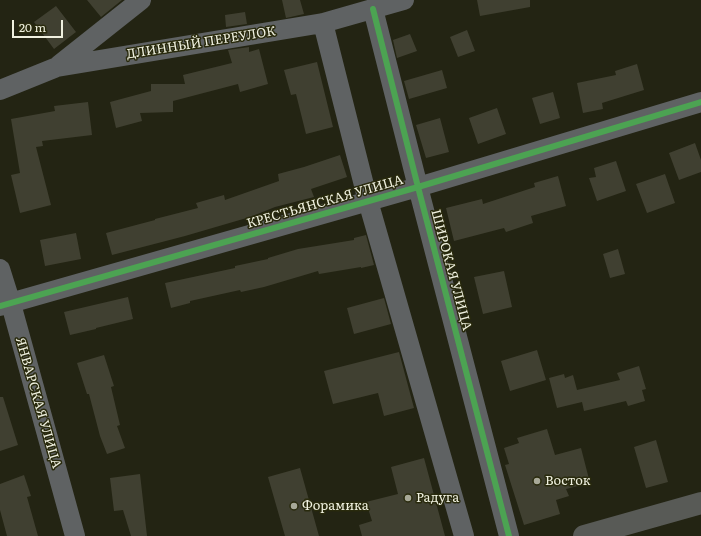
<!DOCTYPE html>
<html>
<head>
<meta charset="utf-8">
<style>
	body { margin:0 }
	#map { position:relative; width:701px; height:536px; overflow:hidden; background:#232413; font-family:Literata,serif }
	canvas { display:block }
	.scale { position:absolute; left:12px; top:20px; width:51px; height:18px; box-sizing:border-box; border:2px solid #eff0df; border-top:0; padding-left:5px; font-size:12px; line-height:14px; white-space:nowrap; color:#eff0df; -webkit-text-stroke:3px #292a0d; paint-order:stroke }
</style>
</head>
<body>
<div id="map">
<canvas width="701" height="536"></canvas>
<div class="scale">20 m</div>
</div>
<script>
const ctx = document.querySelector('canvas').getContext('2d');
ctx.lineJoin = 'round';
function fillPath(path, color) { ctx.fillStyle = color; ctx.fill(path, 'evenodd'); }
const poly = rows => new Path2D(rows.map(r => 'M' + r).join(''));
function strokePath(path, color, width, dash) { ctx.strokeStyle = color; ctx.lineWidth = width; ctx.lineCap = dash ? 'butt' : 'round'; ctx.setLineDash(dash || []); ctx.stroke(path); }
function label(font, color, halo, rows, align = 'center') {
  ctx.font = font + ' Literata,serif'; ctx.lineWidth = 3; ctx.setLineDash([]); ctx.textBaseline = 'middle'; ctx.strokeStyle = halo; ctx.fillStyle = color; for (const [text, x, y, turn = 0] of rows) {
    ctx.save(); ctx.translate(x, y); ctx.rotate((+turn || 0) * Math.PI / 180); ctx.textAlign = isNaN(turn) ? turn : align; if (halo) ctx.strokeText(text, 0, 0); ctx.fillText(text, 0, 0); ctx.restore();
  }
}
const building = poly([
	[87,0,122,0,101,17],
	[282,0,300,0,304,14,286,18],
	[477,0,530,0,530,7,480,16],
	[56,6,76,32,54,49,34,22],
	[245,12,247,24,226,27,225,15],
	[467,30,475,51,458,57,450,37],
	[410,34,417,51,397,58,393,40],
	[249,47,249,52,259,49,268,84,240,92,238,84,173,101,173,112,140,113,142,121,116,128,110,102,151,91,151,84,185,84,183,75,232,63,228,50],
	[317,62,333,127,306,134,296,94,291,95,284,70],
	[637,64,644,90,602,103,603,109,583,113,577,83,616,75,615,71],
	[442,70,447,88,409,99,404,81],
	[553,92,560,118,540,124,532,98],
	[88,102,92,135,42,141,43,146,36,147,51,205,20,213,11,175,20,173,11,119,55,111,54,106],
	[497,108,506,134,478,144,469,118],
	[440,118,449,152,426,158,416,125],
	[695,143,701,160,701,172,679,180,669,153],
	[340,155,347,177,311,189,314,197,275,207,250,217,185,236,112,255,106,233,155,220,155,219,198,208,196,203,224,195,225,200,279,181,278,174,304,167],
	[616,161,626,191,597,201,589,178,596,177,594,168],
	[665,174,675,203,647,213,636,184],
	[558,176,566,206,531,216,533,223,506,232,504,228,454,241,446,208,482,199,483,204,535,187,534,183],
	[76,233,81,259,45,266,40,240],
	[366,235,374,265,361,268,361,267,319,274,318,271,264,287,241,292,240,290,190,301,190,303,171,308,165,283,235,268,235,266,268,259,268,258,298,249,354,240,354,238],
	[618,249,625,274,610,278,603,254],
	[504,271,512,307,483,314,474,277],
	[128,297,133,319,96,328,96,329,70,335,64,312],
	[384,298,391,324,354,334,347,308],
	[537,350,546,380,510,391,501,361],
	[399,352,414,408,384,416,378,393,333,404,324,371],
	[104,355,114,386,111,387,120,425,117,426,125,448,107,454,100,436,89,394,87,394,77,363],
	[639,366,646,389,642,390,645,401,628,406,626,401,584,411,582,402,557,408,549,378,564,374,565,378,573,375,577,390,620,380,617,373],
	[0,397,3,397,18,445,0,451],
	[547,429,555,455,581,448,590,483,566,489,569,496,556,500,560,514,524,525,505,465,509,464,504,448,519,443,517,438],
	[656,440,668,482,646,488,634,447],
	[424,458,445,536,362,536,359,525,372,521,366,502,398,494,391,467],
	[300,468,319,536,285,536,268,477],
	[140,474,147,536,131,536,123,510,114,511,110,478],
	[24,475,31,496,27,497,38,536,7,536,0,510,0,484]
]);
const minor = poly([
	[373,9,418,187,509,536],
	[323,23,368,201,464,536],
	[59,65,141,0],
	[0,90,57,67,323,23,404,0],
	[0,269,11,304,75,536],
	[0,306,418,187,701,102]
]);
const secondary = poly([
	[584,536,701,503]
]);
const cycleway = poly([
	[373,9,418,187,509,536],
	[0,306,418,187,701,102]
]);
const markers = [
	[537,481,4,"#a8a998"],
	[408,498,4,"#a8a998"],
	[294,506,4,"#a8a998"]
];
const streetNames = [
	["ДЛИННЫЙ ПЕРЕУЛОК",201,43,-9],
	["КРЕСТЬЯНСКАЯ УЛИЦА",325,202,-16],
	["ШИРОКАЯ УЛИЦА",451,270,75],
	["ЯНВАРСКАЯ УЛИЦА",38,403,74]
];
const poiNames = [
	["Восток",545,481],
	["Радуга",416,498],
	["Форамика",302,506]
];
fillPath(building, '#404031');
strokePath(minor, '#5f6263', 20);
strokePath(secondary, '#585a56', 22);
strokePath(cycleway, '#4ca352', 6);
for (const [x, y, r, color] of markers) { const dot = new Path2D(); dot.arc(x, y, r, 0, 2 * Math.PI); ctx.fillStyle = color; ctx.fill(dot); strokePath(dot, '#292a0d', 1.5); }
label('13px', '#eff0df', '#292a0d', streetNames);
label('13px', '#eff0df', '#292a0d', poiNames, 'left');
</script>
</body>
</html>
